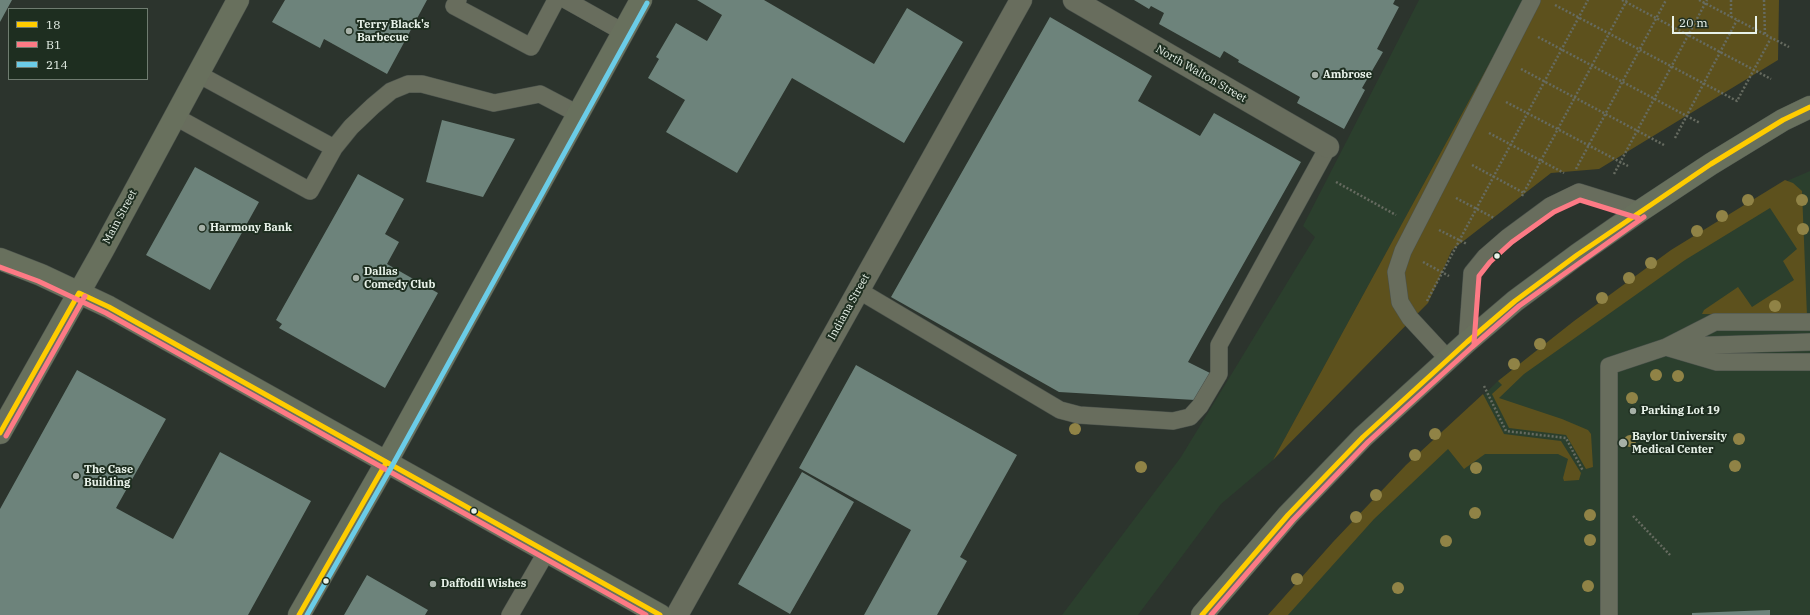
<!DOCTYPE html>
<html>
<head>
<meta charset="utf-8">
<style>
	body { margin:0 }
	#map { position:relative; width:1810px; height:615px; overflow:hidden; background:#2c342d; font-family:"IBM Plex Serif",serif }
	canvas { display:block }
	.legend { position:absolute; left:8px; top:8px; width:140px; height:72px; box-sizing:border-box; background:#1e2e20; border:1px solid #6f7c70; margin:0; padding:5px 7px; list-style:none; font-size:12px; color:#e8f2e9 }
	.legend li { display:flex; align-items:center; gap:8px; height:20px }
	.legend b { width:20px; border:1px solid #6f7c70 }
	.scale { position:absolute; left:1672px; top:16px; width:85px; height:18px; box-sizing:border-box; border:2px solid #e8f2e9; border-top:0; padding-left:5px; font-size:12px; line-height:14px; white-space:nowrap; color:#e8f2e9; -webkit-text-stroke:3px #1e2e20; paint-order:stroke }
</style>
</head>
<body>
<div id="map">
<canvas width="1810" height="615"></canvas>
<ul class="legend">
<li><b style="height:5px;background:#fc0"></b>18</li>
<li><b style="height:5px;background:#fd7a85"></b>B1</li>
<li><b style="height:5px;background:#6bcce7"></b>214</li>
</ul>
<div class="scale">20 m</div>
</div>
<script>
const ctx = document.querySelector('canvas').getContext('2d');
ctx.lineJoin = 'round';
function fillPath(path, color) { ctx.fillStyle = color; ctx.fill(path, 'evenodd'); }
const poly = rows => new Path2D(rows.map(r => 'M' + r).join(''));
function strokePath(path, color, width, dash) { ctx.strokeStyle = color; ctx.lineWidth = width; ctx.lineCap = dash ? 'butt' : 'round'; ctx.setLineDash(dash || []); ctx.stroke(path); }
function label(font, color, halo, rows, align = 'center') {
  ctx.font = font + ' "IBM Plex Serif",serif'; ctx.lineWidth = 4; ctx.setLineDash([]); ctx.textBaseline = 'middle'; ctx.strokeStyle = halo; ctx.fillStyle = color; for (const [text, x, y, turn = 0] of rows) {
    ctx.save(); ctx.translate(x, y); ctx.rotate((+turn || 0) * Math.PI / 180); ctx.textAlign = isNaN(turn) ? turn : align; if (halo) ctx.strokeText(text, 0, 0); ctx.fillText(text, 0, 0); ctx.restore();
  }
}
const built = poly([
	[1419,0,1524,0,1273,460,1221,504,1138,615,1062,615,1181,457,1315,237,1303,226],
	[1810,171,1810,615,1282,615,1371,505,1499,380,1580,317,1789,180]
]);
const green = poly([
	[1524,0,1779,0,1778,60,1599,169,1551,173,1452,250,1428,303,1273,460],
	[1785,180,1793,183,1802,191,1807,316,1702,314,1704,310,1738,287,1752,307,1794,280,1783,261,1797,249,1770,208,1685,260,1524,374,1499,398,1562,419,1588,430,1591,434,1593,467,1586,469,1566,435,1509,428,1492,394,1502,385,1498,381,1574,321,1671,250],
	[1483,394,1504,434,1561,441,1581,473,1579,480,1564,481,1563,478,1568,459,1558,454,1485,454,1464,469,1448,449,1374,519,1288,615,1268,615,1333,542,1406,465]
]);
const building = poly([
	[0,0,12,0,0,22],
	[285,0,427,0,387,74,324,39,320,48,272,22],
	[697,0,764,0,874,64,907,8,963,42,904,143,792,78,737,173,666,132,685,100,648,78,659,59,656,57,676,23,707,41,722,15],
	[1134,0,1395,0,1393,4,1399,7,1377,49,1383,52,1362,88,1365,90,1344,129,1297,103,1300,97,1238,62,1239,60,1224,51,1220,58,1159,24,1164,13,1151,6,1149,9],
	[1050,17,1152,76,1138,101,1200,136,1214,113,1301,162,1188,362,1210,373,1195,400,1059,392,891,297],
	[442,120,515,139,483,197,426,182],
	[195,167,259,202,210,290,146,255],
	[358,174,404,199,385,234,399,242,387,264,438,293,385,388,279,328,282,324,276,320],
	[856,365,1017,455,960,557,967,561,937,615,864,615,911,530,799,468],
	[77,370,166,419,116,508,173,539,220,452,311,501,248,615,0,615,0,509],
	[802,472,854,502,790,614,738,584],
	[367,575,428,610,425,615,344,615],
	[1770,610,1770,615,1692,615,1692,613]
]);
const path = poly([
	[1622,0,1771,79],
	[1699,0,1789,47],
	[1731,0,1731,17],
	[1764,0,1765,35],
	[1555,5,1737,101,1771,38],
	[1538,37,1700,123],
	[1521,69,1664,145],
	[1506,102,1628,166],
	[1489,133,1564,173],
	[1675,138,1737,20],
	[1472,165,1524,193],
	[1576,169,1666,0],
	[1614,174,1707,0],
	[1336,182,1396,215],
	[1522,196,1627,0],
	[1456,198,1494,218],
	[1439,230,1467,244],
	[1423,262,1449,276],
	[1427,301,1588,0],
	[1484,386,1506,431,1566,438,1583,471],
	[1633,516,1670,555]
]);
const lane = poly([
	[458,0,454,6,531,47,556,0],
	[566,0,623,32],
	[174,116,310,191,334,148,198,74],
	[334,148,351,127,373,106,391,91,408,84,422,84,494,103,540,94,578,114],
	[858,290,1060,410,1079,415,1173,421,1190,417,1200,406,1219,374,1219,345,1328,147],
	[1467,342,1472,273,1485,257,1508,237,1550,206,1579,192,1640,211],
	[1681,346,1810,342],
	[1666,347,1717,362,1810,362],
	[1448,359,1410,318,1400,302,1396,272,1403,251,1532,0],
	[510,615,547,551],
	[1609,615,1609,366,1666,347,1715,322,1810,322]
]);
const street = poly([
	[1074,0,1328,147],
	[677,615,1021,0]
]);
const secondary = poly([
	[0,259,41,275,109,307,660,615],
	[0,433,103,250,238,0],
	[299,615,386,463,641,0],
	[1202,615,1288,515,1363,437,1467,342,1515,301,1577,255,1640,211,1711,164,1783,120,1810,107]
]);
const bus1 = poly([
	[0,433,79,293,109,307,660,615],
	[299,615,386,463],
	[1202,615,1288,515,1363,437,1467,342,1515,301,1577,255,1711,164,1783,120,1810,107]
]);
const bus2 = poly([
	[0,267,38,281,106,313,646,615],
	[1474,343,1479,276,1490,262,1512,242,1554,212,1580,200,1638,218],
	[6,436,85,296],
	[1211,615,1293,520,1368,442,1472,347,1519,306,1644,217]
]);
const bus3 = poly([
	[307,615,392,466,647,3]
]);
const trees = [
	[1748,200],
	[1802,200],
	[1722,216],
	[1803,229],
	[1697,231],
	[1651,263],
	[1629,278],
	[1602,298],
	[1775,306],
	[1540,344],
	[1514,364],
	[1656,375],
	[1678,376],
	[1632,398],
	[1075,429],
	[1435,434],
	[1739,439],
	[1630,441],
	[1415,455],
	[1735,466],
	[1141,467],
	[1476,468],
	[1376,495],
	[1475,513],
	[1590,515],
	[1356,517],
	[1590,540],
	[1446,541],
	[1297,579],
	[1588,586],
	[1398,588]
];
const markers = [
	[349,31,4,"#a6b0a7"],
	[1315,75,4,"#a6b0a7"],
	[202,228,4,"#a6b0a7"],
	[1497,256,3.5,"#e8f2e9"],
	[356,278,4,"#a6b0a7"],
	[1633,411,4,"#a6b0a7"],
	[1623,443,5,"#a6b0a7"],
	[76,476,4,"#a6b0a7"],
	[474,511,3.5,"#e8f2e9"],
	[326,581,3.5,"#e8f2e9"],
	[433,584,4,"#a6b0a7"]
];
const poiNames = [
	["Terry Black's",357,25],
	["Barbecue",357,38],
	["Ambrose",1323,75],
	["Harmony Bank",210,228],
	["Dallas",364,272],
	["Comedy Club",364,285],
	["Parking Lot 19",1641,411],
	["Baylor University",1632,437],
	["Medical Center",1632,450],
	["The Case",84,470],
	["Building",84,483],
	["Daffodil Wishes",441,584]
];
const streetNames = [
	["North Walton Street",1201,74,30],
	["Main Street",120,217,-62],
	["Indiana Street",849,307,-61]
];
fillPath(built, '#2b3f2d');
fillPath(green, '#5d511d');
fillPath(building, '#6d837b');
strokePath(lane, '#4b524c', 18);
strokePath(street, '#4b524c', 23);
strokePath(secondary, '#4b524c', 23);
strokePath(path, '#666b60', 2.5, [2, 2]);
strokePath(lane, '#686d5d', 17);
strokePath(street, '#686d5d', 22);
strokePath(secondary, '#68705d', 22);
strokePath(bus1, '#fc0', 5);
strokePath(bus2, '#fd7a85', 5);
strokePath(bus3, '#6bcce7', 5);
ctx.fillStyle = '#908346';
for (const [x, y] of trees) { ctx.beginPath(); ctx.arc(x, y, 6, 0, 2 * Math.PI); ctx.fill(); }
for (const [x, y, r, color] of markers) { const dot = new Path2D(); dot.arc(x, y, r, 0, 2 * Math.PI); ctx.fillStyle = color; ctx.fill(dot); strokePath(dot, '#1e2e20', 1.5); }
label('bold 11px', '#e8f2e9', '#1e2e20', poiNames, 'left');
label('11px', '#e8f2e9', '#1e2e20', streetNames);
</script>
</body>
</html>
